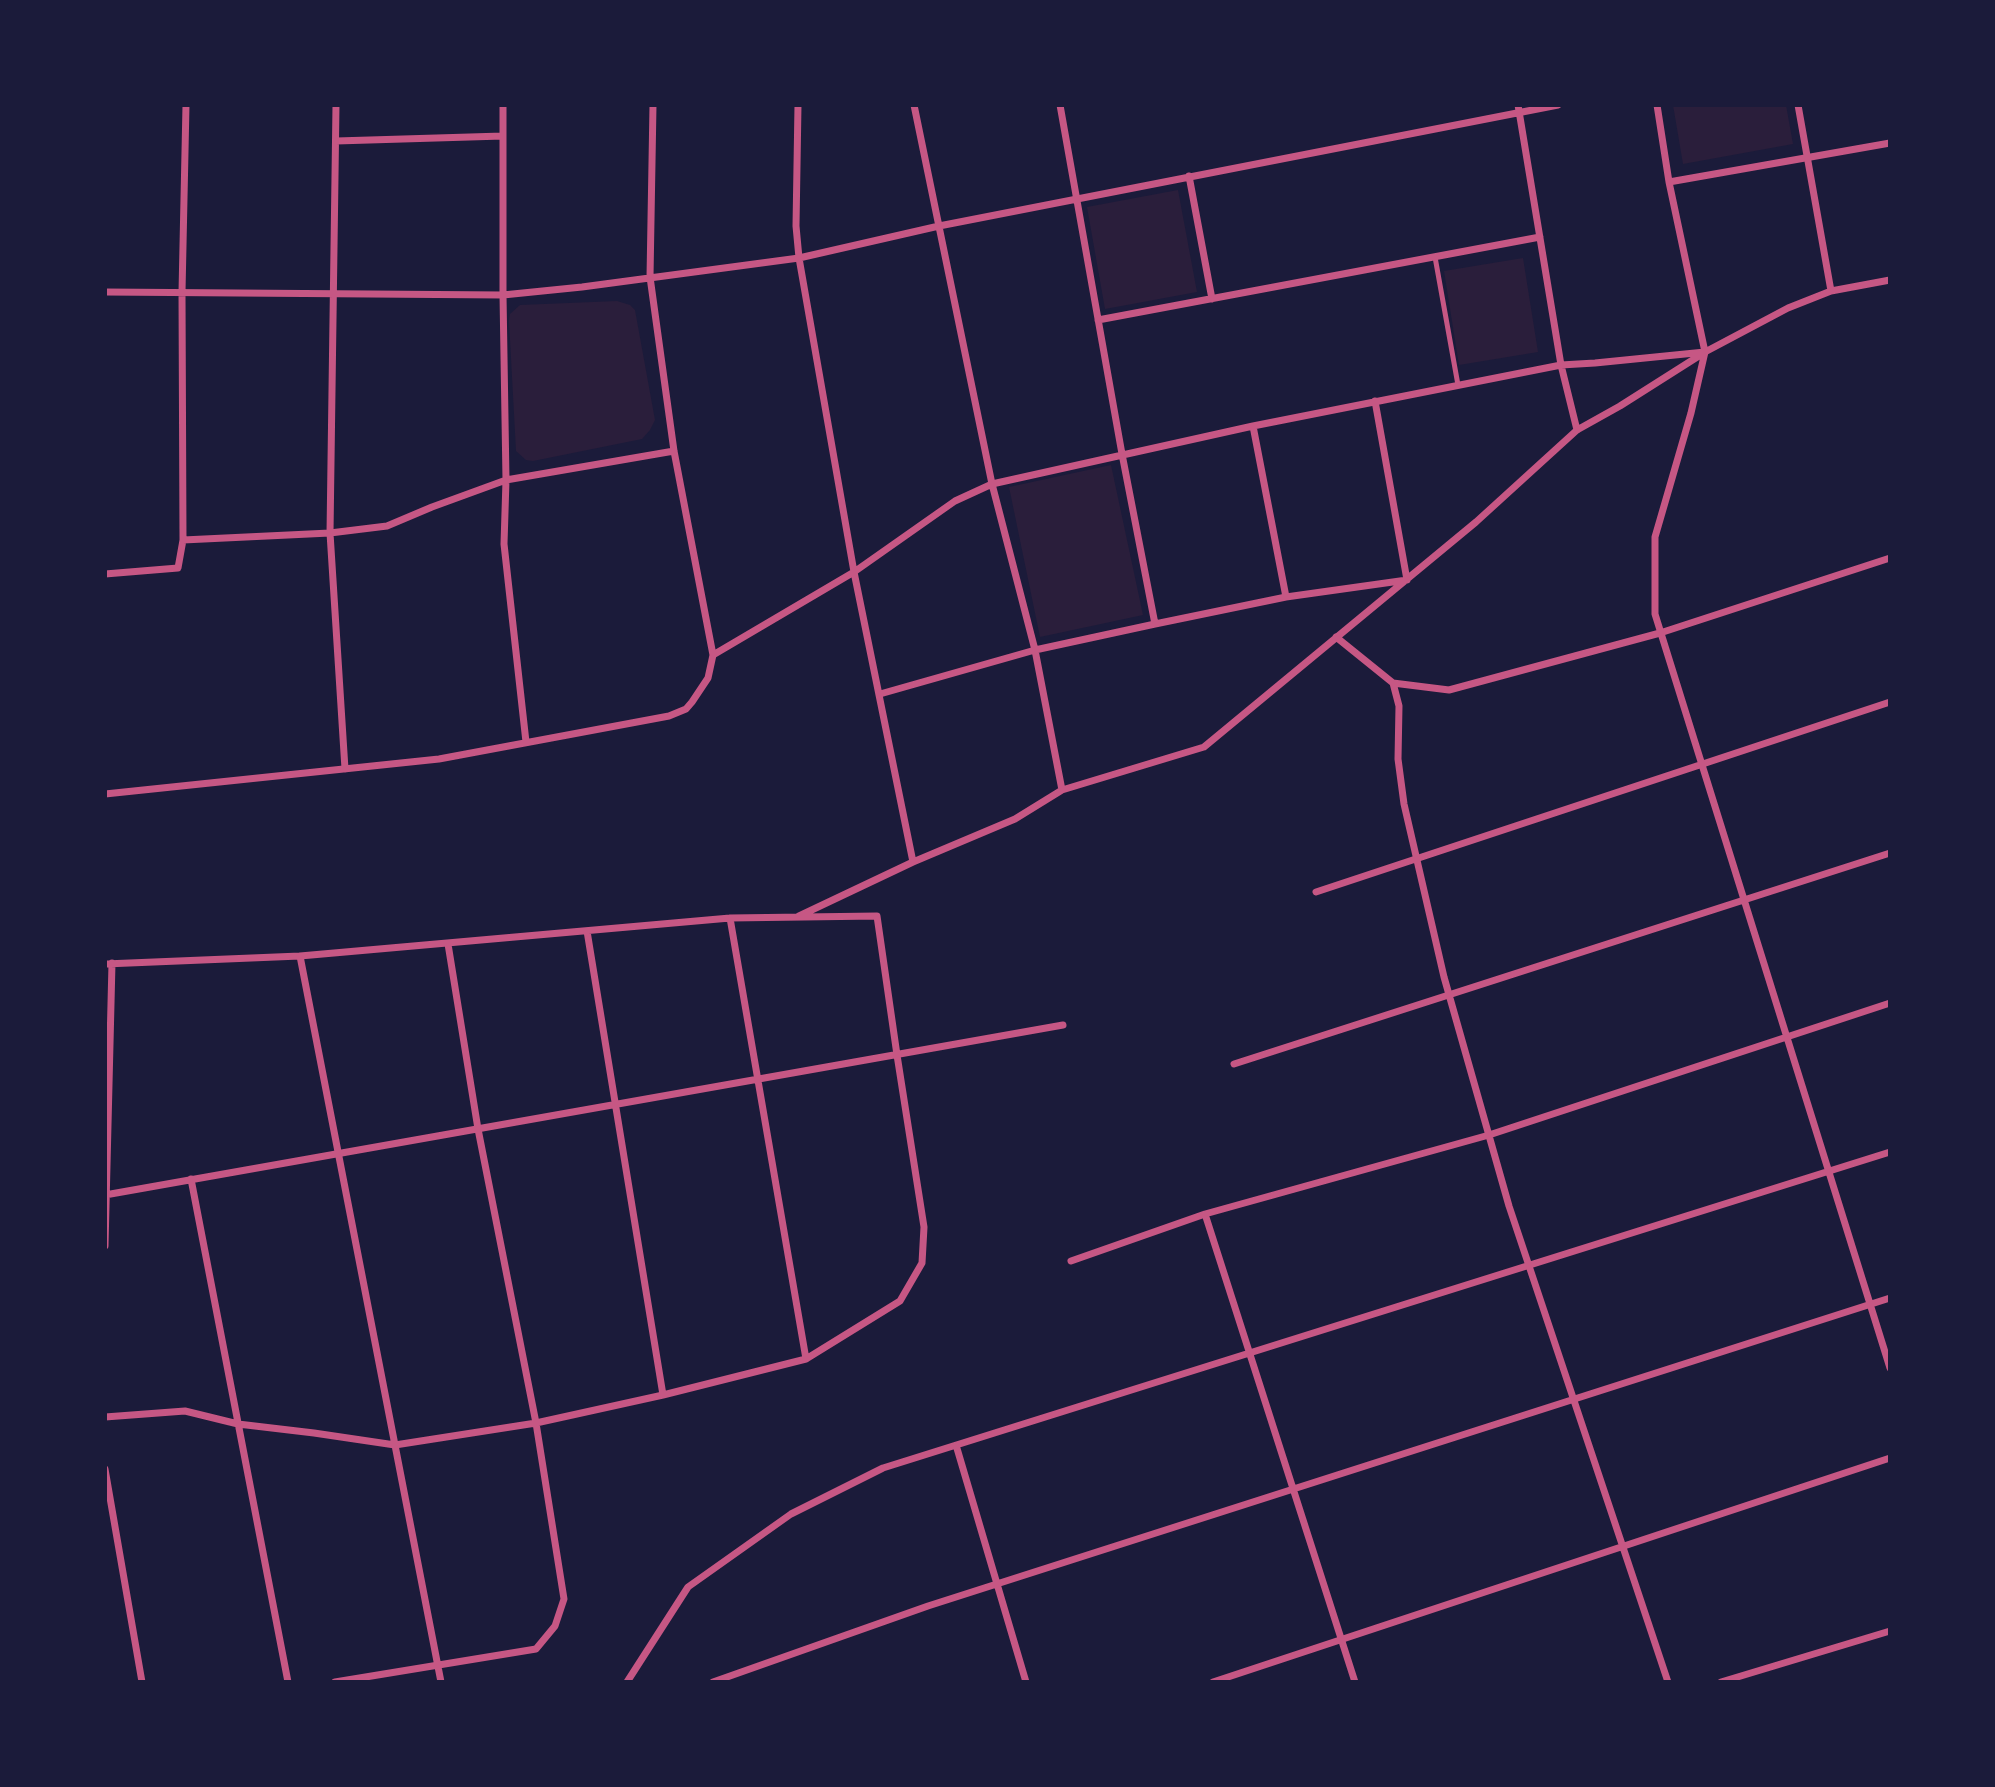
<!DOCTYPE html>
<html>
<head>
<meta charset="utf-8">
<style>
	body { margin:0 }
	#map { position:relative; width:1995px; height:1787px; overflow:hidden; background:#1b1b3a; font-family:"Alegreya Sans",sans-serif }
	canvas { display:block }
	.frame { position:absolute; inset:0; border:107px solid #1b1b3a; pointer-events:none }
</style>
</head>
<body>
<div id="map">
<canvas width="1995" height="1787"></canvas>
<div class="frame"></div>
</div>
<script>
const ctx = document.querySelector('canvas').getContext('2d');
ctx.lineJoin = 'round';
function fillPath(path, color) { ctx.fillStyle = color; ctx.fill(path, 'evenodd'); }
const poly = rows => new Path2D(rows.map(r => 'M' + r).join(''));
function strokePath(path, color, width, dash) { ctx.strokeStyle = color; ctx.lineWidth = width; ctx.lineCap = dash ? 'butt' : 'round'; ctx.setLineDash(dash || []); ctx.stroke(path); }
const green = poly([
	[1673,105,1786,105,1793,144,1683,164],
	[1178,190,1197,292,1105,309,1087,207],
	[1523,258,1538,352,1459,365,1444,271],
	[617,301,630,305,635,310,655,420,650,430,642,439,533,461,526,460,516,451,509,321,510,314,520,305],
	[1111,465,1143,615,1040,637,1009,487]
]);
const service = poly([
	[1435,257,1458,385]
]);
const minor = poly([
	[336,105,330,533,345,769],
	[503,105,503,295,506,480,504,544,526,742],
	[798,105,796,226,799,258,854,572,913,862],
	[914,105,992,484,1035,650,1062,790],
	[1060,105,1122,454,1155,624],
	[1518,105,1561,365,1577,430],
	[1657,105,1669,182,1705,352,1691,413,1655,537,1655,614,1890,1368],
	[1798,105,1831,291],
	[336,141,503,136],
	[1189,176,1212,299],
	[1669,182,1890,143],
	[105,292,503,295,582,287,799,258,939,226,1558,105],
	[1098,320,1540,237],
	[1253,426,1286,597],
	[183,540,330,533,387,526,432,507,506,480,674,451],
	[105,574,178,568,183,540,182,292,186,105],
	[1336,637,1393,683,1399,706,1398,759,1404,804,1444,977,1509,1206,1668,1682],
	[713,655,854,572,955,501,992,484,1253,426,1561,365,1595,363,1705,352,1788,308,1831,291,1890,280],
	[1393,683,1449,690,1660,633,1890,558],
	[880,694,1035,650,1155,624,1286,597,1407,580,1375,401],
	[105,794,439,759,669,716,686,709,692,702,708,678,713,655,674,451,650,277,653,105],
	[1316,892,1890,702],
	[799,916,913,862,1015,819,1062,790,1204,747,1476,522,1577,430,1620,406,1702,354],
	[730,918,806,1359],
	[587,931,663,1395],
	[300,956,441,1682],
	[105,964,300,956,730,918,877,916,897,1055,924,1227,922,1263,900,1301,806,1359,663,1395,536,1423,395,1445,314,1433,238,1424,185,1411,105,1417],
	[1234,1064,1890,853],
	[191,1179,288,1682],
	[105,1195,1063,1025],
	[1205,1214,1355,1682],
	[105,1246,112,963],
	[1071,1261,1205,1214,1489,1135,1890,1003],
	[956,1445,1026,1682],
	[105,1469,142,1682],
	[335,1682,536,1649,555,1626,564,1599,536,1423,478,1129,448,944],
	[627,1682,688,1587,791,1514,883,1468,1890,1152],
	[713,1682,928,1606,1890,1298],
	[1213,1682,1890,1458],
	[1721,1682,1890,1631]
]);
fillPath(green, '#2a1e3b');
strokePath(service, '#c65784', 5);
strokePath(minor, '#c65784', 7);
</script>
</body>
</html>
